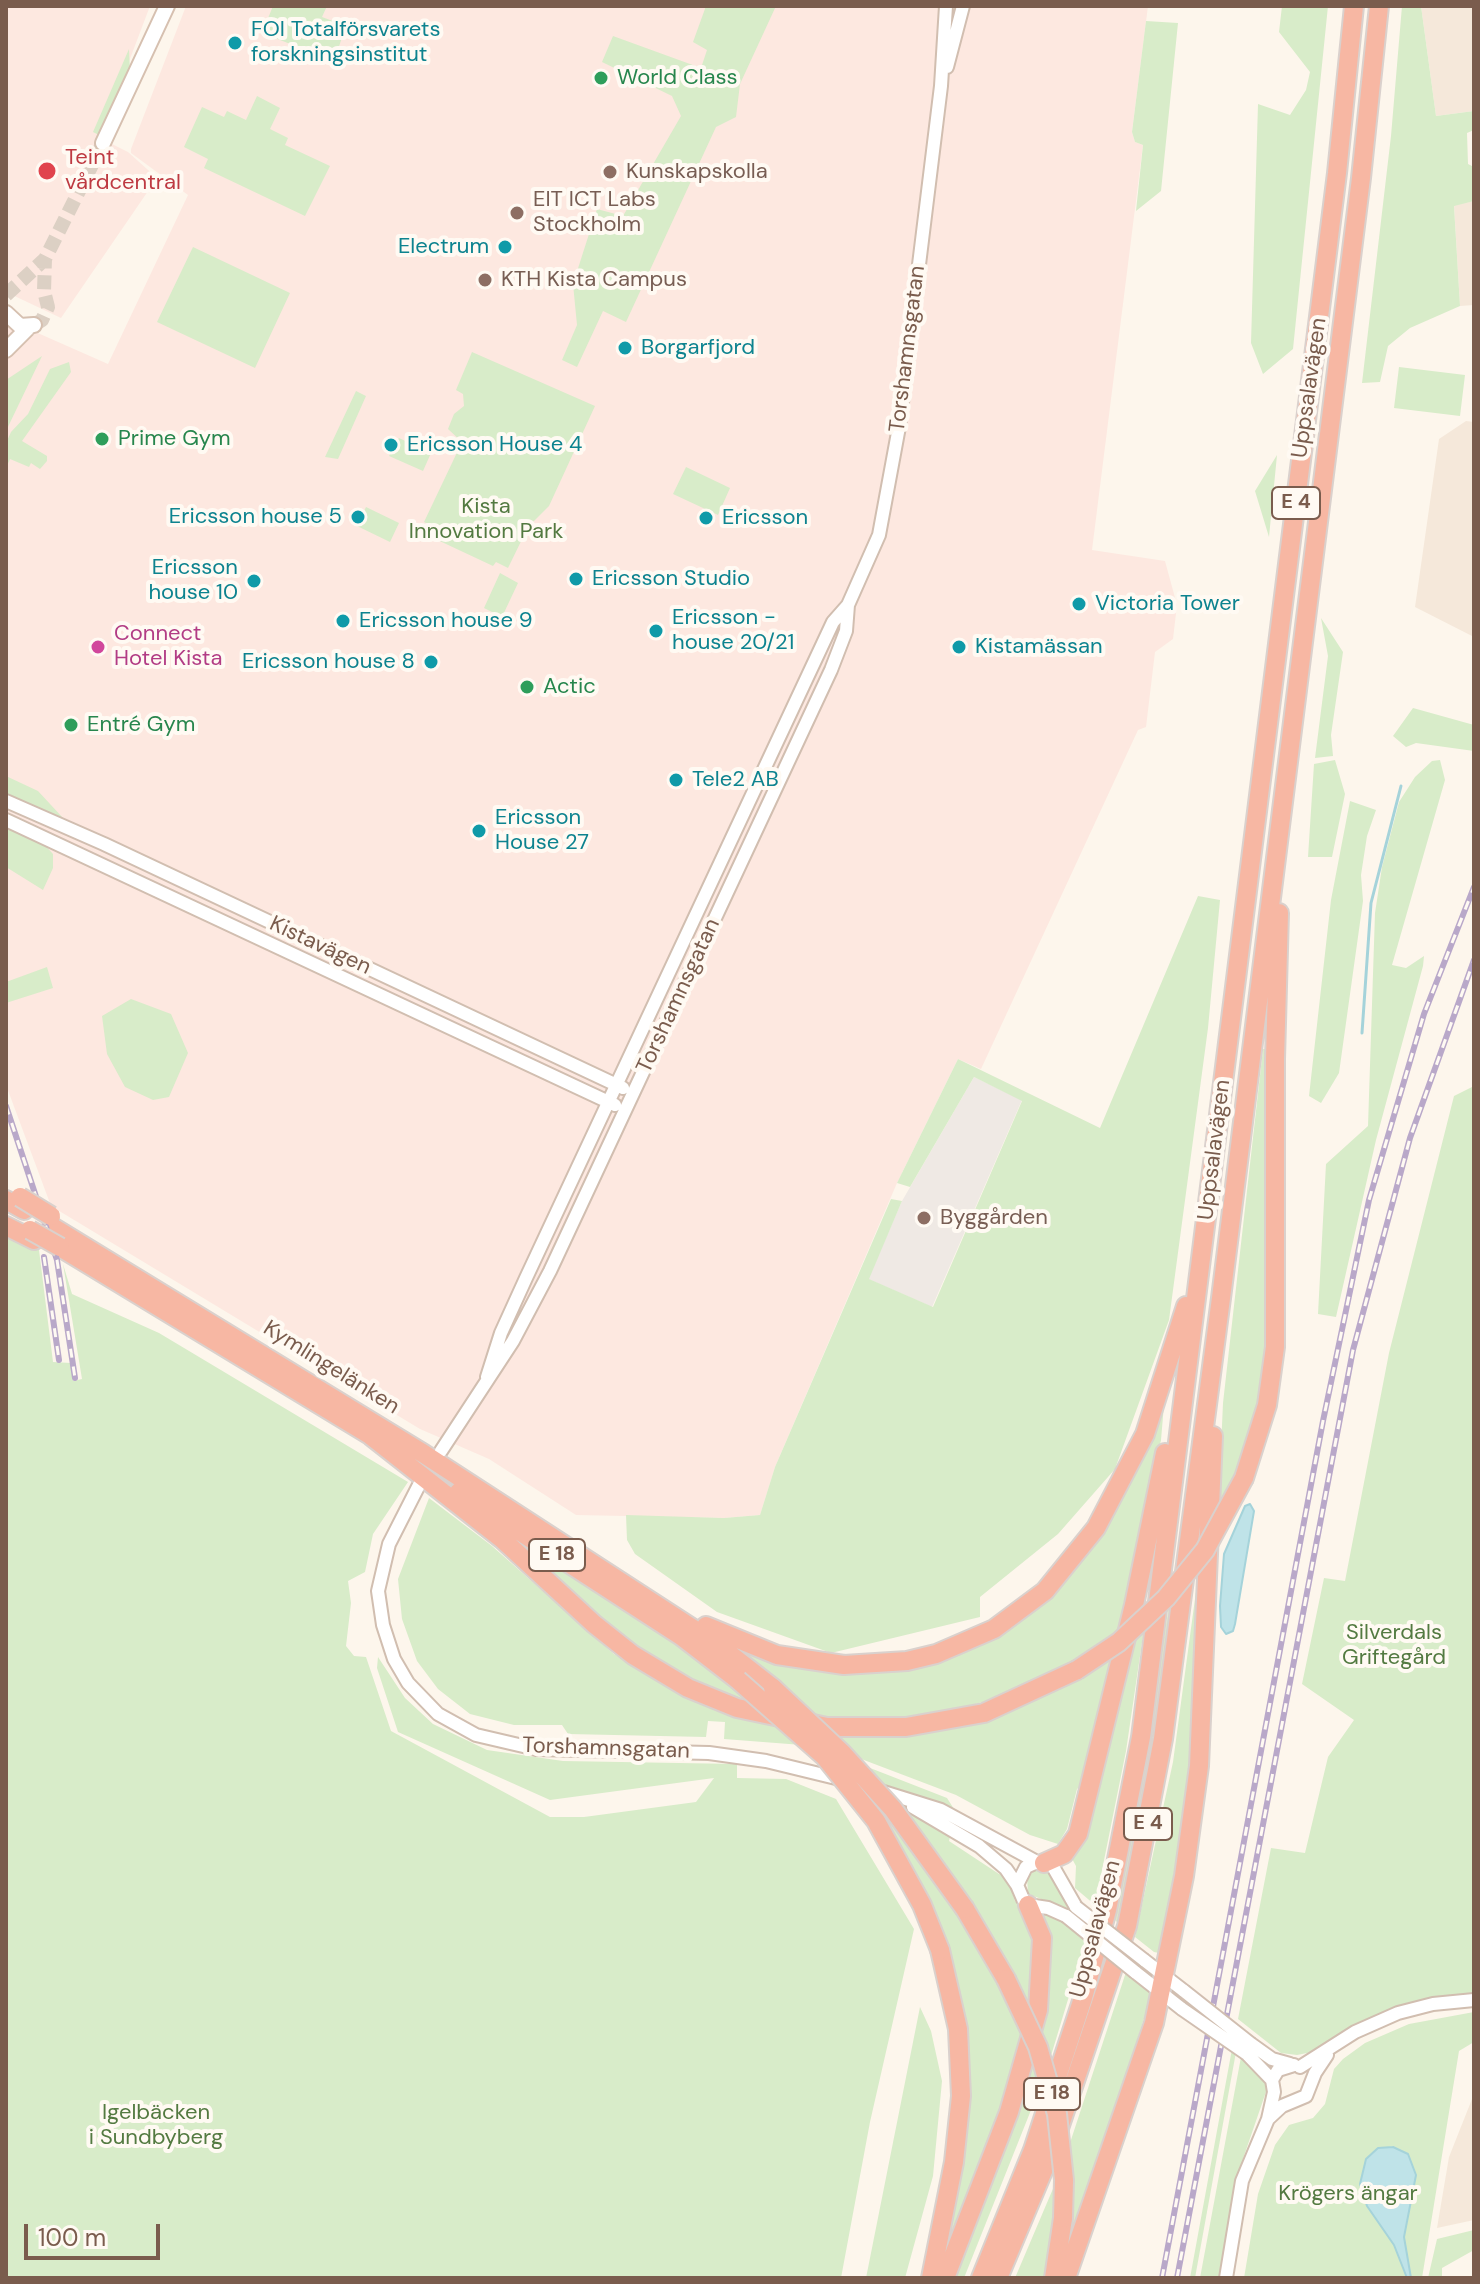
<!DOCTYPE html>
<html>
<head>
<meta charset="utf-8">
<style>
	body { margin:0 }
	#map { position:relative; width:1480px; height:2284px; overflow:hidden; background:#fdf6ec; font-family:"DM Sans",sans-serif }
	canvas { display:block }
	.frame { position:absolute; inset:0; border:8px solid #7a5c4d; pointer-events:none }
	.scale { position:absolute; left:24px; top:2224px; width:136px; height:36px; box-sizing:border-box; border:4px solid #7a5c4d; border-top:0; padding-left:10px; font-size:24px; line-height:28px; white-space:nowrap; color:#7a5c4d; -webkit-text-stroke:6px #fffaf3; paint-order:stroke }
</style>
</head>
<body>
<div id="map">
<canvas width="1480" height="2284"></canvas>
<div class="frame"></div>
<div class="scale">100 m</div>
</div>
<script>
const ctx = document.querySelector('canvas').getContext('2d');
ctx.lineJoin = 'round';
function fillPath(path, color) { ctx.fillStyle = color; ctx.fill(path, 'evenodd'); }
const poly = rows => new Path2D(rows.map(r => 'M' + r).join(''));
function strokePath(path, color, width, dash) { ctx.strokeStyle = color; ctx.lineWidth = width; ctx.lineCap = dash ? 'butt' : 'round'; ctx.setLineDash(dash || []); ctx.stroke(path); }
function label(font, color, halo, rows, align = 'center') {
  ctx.font = font + ' "DM Sans",sans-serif'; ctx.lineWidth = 8; ctx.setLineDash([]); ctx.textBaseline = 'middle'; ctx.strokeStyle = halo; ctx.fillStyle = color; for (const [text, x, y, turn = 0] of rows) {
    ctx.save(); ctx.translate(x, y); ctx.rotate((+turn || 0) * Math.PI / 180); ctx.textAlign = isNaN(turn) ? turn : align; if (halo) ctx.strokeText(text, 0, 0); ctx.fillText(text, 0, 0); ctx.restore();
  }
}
const residential = poly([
	[1421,6,1474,6,1474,111,1436,116],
	[1474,201,1474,305,1460,306,1454,205],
	[1466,421,1474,422,1474,637,1415,607,1439,439],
	[1474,2094,1474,2220,1437,2228,1449,2157]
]);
const commercial = poly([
	[6,6,150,6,100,138,128,152,157,178,61,318,6,292],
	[186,6,1148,6,1132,132,1135,142,1143,145,1092,550,1165,561,1177,605,1173,639,1155,652,1146,727,1138,730,981,1069,958,1059,897,1183,775,1467,760,1515,724,1518,576,1515,489,1459,420,1429,51,1206,6,1085,6,319,108,364,188,195,131,153,131,149]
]);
const industrial = poly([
	[974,1077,1022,1100,932,1307,868,1279,902,1201]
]);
const green = poly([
	[273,6,327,6,322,17,346,26,334,61,262,33],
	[706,6,776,6,740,84,736,117,716,127,626,322,603,311,577,367,562,360,577,325,573,284,597,209,623,216,681,116,672,96,602,62,613,36,701,68,707,50,693,42],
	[1282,6,1328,6,1293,349,1263,374,1251,343,1258,104,1290,115,1306,90,1310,72,1279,32],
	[1402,6,1421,6,1436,116,1474,111,1474,130,1467,133,1468,164,1474,167,1474,201,1454,206,1460,306,1410,328,1388,346,1380,382,1362,383,1391,136],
	[1146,21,1178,23,1161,191,1136,211,1143,145,1135,142,1132,132],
	[129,49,130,71,101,136,93,132],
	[257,96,280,108,270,129,288,138,285,145,330,166,305,216,204,168,208,159,184,147,202,107,224,117,227,111,246,120],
	[193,247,290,293,255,368,157,322],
	[472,352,595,406,549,506,528,527,508,568,496,562,493,566,429,536,434,527,424,522,462,442,448,429,454,414,464,406,463,394,456,390],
	[42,356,6,431,6,380],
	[69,362,71,372,22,441,47,456,47,461,40,469,31,463,29,467,10,459,6,468,6,443,11,432,28,414,50,369],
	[1399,367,1465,375,1460,416,1394,408],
	[356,391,366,396,338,459,325,457],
	[399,438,431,453,423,471,389,456],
	[1277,455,1269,537,1255,491],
	[686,467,730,488,718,515,673,494],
	[366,507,399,523,390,542,357,526],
	[500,573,518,583,502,617,484,608],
	[1321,618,1343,652,1331,735,1333,756,1315,758,1328,656],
	[1413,708,1474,725,1474,751,1416,743,1406,747,1393,736],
	[1335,760,1345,794,1332,857,1308,857,1314,764],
	[1440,760,1445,780,1392,965,1406,968,1424,956,1423,966,1376,1140,1336,1317,1318,1314,1326,1164,1368,1126,1375,913,1382,867,1399,802,1415,777,1432,761],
	[6,776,38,791,63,818,56,818,6,795],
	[1350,801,1376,810,1367,836,1361,875,1363,901,1339,1073,1321,1103,1309,1096,1331,900],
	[6,826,43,843,53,854,53,868,43,890,6,867],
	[1198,896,1220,900,1208,1028,1169,1320,1115,1469,1058,1534,980,1597,980,1617,831,1653,717,1612,635,1554,627,1540,626,1515,724,1518,760,1515,775,1467,891,1199,902,1201,869,1279,933,1307,1022,1101,974,1077,910,1187,897,1183,958,1059,1100,1128],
	[47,967,53,988,6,1003,6,982],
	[131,999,171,1014,188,1053,169,1097,153,1100,125,1087,107,1054,102,1016],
	[1263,1049,1270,1049,1268,1335,1260,1397,1246,1451,1218,1514,1223,1403],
	[1474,1086,1474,1995,1402,2006,1359,2024,1317,2051,1297,2055,1281,2053,1238,2019,1271,1848,1305,1853,1328,1757,1354,1720,1302,1684,1324,1578,1345,1581,1389,1353,1454,1096],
	[6,1234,39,1250,53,1362,71,1363,73,1381,82,1379,63,1264,72,1294,159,1333,408,1482,373,1534,365,1572,348,1581,351,1603,346,1646,354,1656,366,1657,391,1731,550,1817,584,1817,696,1802,714,1778,550,1800,398,1732,377,1668,378,1657,405,1698,433,1724,487,1750,563,1761,737,1764,737,1778,786,1779,836,1799,914,1929,870,2122,841,2278,6,2278],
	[1165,1393,1161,1440,1125,1627,1073,1664,1008,1695,943,1713,907,1719,817,1718,737,1650,738,1646,918,1664,1058,1584],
	[429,1498,492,1546,614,1654,669,1688,727,1713,782,1727,802,1745,724,1739,725,1722,708,1721,706,1737,568,1734,562,1725,514,1725,470,1714,438,1689,417,1661,402,1619,398,1579],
	[499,1530,683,1649,757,1705,677,1673,633,1646],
	[1205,1561,1185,1839,1159,1953,1154,1952,1135,1937,1173,1762,1199,1569],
	[1174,1600,1145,1793,1117,1922,1114,1919,1140,1794,1169,1605],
	[1144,1629,1126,1751,1095,1905,1075,1888,1076,1866,1070,1855,1132,1639],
	[1120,1650,1083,1784,1077,1789,1067,1829,1058,1844,1030,1835,956,1795,856,1757,834,1734,941,1729],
	[865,1766,947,1798,954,1809,881,1783],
	[862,1792,873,1795,968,1925,1026,2043,941,2278,949,2214,960,2001],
	[899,1804,927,1818,950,1837,949,1841,999,1874,1006,1875,1015,1901,1033,1921,1033,2016,974,1907],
	[1037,1869,1051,1873,1068,1909,1028,1894,1027,1877],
	[1039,1913,1063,1921,1086,1940,1050,2059,1039,2031],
	[1126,1972,1152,1994,1068,2253,1069,2146],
	[920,2007,931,2031,942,2081,933,2176,905,2278,866,2278],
	[1474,2012,1474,2042,1459,2051,1422,2278,1244,2278,1258,2194,1275,2145,1289,2125,1313,2118,1325,2104,1334,2069,1343,2059,1365,2043,1409,2024],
	[1232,2049,1236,2052,1195,2278,1190,2278],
	[1241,2057,1261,2073,1267,2089,1235,2182,1220,2278,1200,2278],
	[1032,2059,1041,2085,964,2278,952,2278],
	[1055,2184,1054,2219,1044,2278,1015,2278],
	[1474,2230,1474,2250,1442,2268,1442,2278,1428,2278,1437,2239]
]);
const water = poly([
	[1250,1504,1254,1511,1235,1624,1233,1631,1226,1634,1221,1627,1220,1606,1224,1554,1245,1506,1250,1504],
	[1393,2147,1408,2154,1416,2175,1404,2237,1411,2278,1407,2278,1394,2245,1367,2206,1360,2184,1366,2159,1378,2148,1393,2147]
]);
const stream = poly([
	[1362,1033,1371,903,1401,786]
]);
const secondaryTunnel = poly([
	[6,295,45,259,103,143],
	[34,325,42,320,48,307,44,291,45,259]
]);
const tertiary = poly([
	[947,67,963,6],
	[6,801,104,844,623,1088],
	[6,820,615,1105],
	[487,1377,501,1333,526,1278,833,622,848,605,879,535,899,427,941,86,946,6],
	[441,1451,513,1341,550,1271,831,670,846,631,848,605],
	[419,1485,389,1544,378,1591,383,1625,394,1659,408,1683,438,1714,476,1735,536,1749,709,1753,766,1761,840,1779],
	[877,1790,941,1810,1037,1862],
	[913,1807,979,1846,1006,1869,1017,1885],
	[1066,1916,1048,1908,1028,1905,1023,1899,1017,1885,1026,1867,1037,1862,1052,1865,1076,1907],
	[1144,1960,1184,1991],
	[1135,1972,1182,2009],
	[1251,2044,1272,2059,1290,2064],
	[1247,2054,1272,2080],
	[1300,2067,1355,2032,1398,2013,1433,2004,1474,2000],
	[1268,2119,1282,2106,1306,2096,1315,2073,1327,2055],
	[1226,2278,1242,2181,1268,2119,1274,2092,1272,2080,1278,2070,1294,2065]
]);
const secondary = poly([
	[103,143,167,6],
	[6,313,20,326,34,325],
	[6,350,30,326]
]);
const motorway = poly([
	[6,1200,24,1210],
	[6,1226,34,1240],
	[54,1228,424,1454,718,1645,773,1688],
	[60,1247,370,1435],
	[371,1436,502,1539,594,1624,633,1655,688,1688,737,1708,827,1727,906,1727,984,1713,1077,1670],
	[1244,1478,1267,1405,1275,1347,1275,1059,1279,913],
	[459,1492,681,1636,738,1680],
	[706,1626,777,1655,844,1665,907,1661,936,1654,994,1629,1045,1591,1096,1528,1145,1434,1186,1306],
	[1044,1863,1064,1854,1078,1834,1134,1605,1165,1453],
	[965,1909,1006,1979],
	[931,2278,954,2162,961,2096,958,2029,940,1950],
	[945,2278,1009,2112,1038,2010,1042,1938,1028,1905],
	[981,2278,1033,2150,1083,1998,1107,1910,1141,1737,1337,173,1354,6],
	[998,2278,1051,2152,1127,1926,1163,1739,1221,1298,1361,178,1379,6],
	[1054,2278,1063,2218],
	[1066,2278,1154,2023,1184,1876,1199,1766,1213,1436]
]);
const rail = poly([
	[6,1106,57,1260,75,1378],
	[44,1257,59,1360],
	[1162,2278,1323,1421,1369,1200,1424,1014,1474,887],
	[1177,2278,1353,1350,1410,1138,1474,960]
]);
const tertiaryBridge = poly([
	[1076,1907,1144,1960],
	[1066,1916,1135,1972],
	[1184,1991,1251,2044],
	[1182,2009,1247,2054]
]);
const motorwayBridge = poly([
	[20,1197,51,1216],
	[30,1230,60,1247],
	[1077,1670,1119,1642,1166,1598,1205,1550,1244,1478],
	[738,1680,824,1756,876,1821,922,1905,940,1950],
	[773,1688,842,1753,893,1809,965,1909],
	[1006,1979,1038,2047,1057,2114,1064,2180,1063,2218]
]);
const markers = [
	[235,43,8,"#0f9aa8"],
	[601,78,8,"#2e9e5b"],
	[47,171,10,"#e0444e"],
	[610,172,8,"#8d6e63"],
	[517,213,8,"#8d6e63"],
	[505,247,8,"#0f9aa8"],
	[485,280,8,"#8d6e63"],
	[625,348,8,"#0f9aa8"],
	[102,439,8,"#2e9e5b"],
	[391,445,8,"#0f9aa8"],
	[358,517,8,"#0f9aa8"],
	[706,518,8,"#0f9aa8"],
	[576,579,8,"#0f9aa8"],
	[254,581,8,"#0f9aa8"],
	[1079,604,8,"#0f9aa8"],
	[343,621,8,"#0f9aa8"],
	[656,631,8,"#0f9aa8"],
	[98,647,8,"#d1479c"],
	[959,647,8,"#0f9aa8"],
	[431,662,8,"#0f9aa8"],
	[527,687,8,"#2e9e5b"],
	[71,725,8,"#2e9e5b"],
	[676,780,8,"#0f9aa8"],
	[479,831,8,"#0f9aa8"],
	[924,1218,8,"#8d6e63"]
];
const shields = [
	[1296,503,48],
	[557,1555,56],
	[1148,1824,48],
	[1052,2094,56]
];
const shieldNames = [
	["E 4",1296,503],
	["E 18",557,1555],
	["E 4",1148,1824],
	["E 18",1052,2094]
];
const cultureNames = [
	["FOI Totalförsvarets",251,30],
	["forskningsinstitut",251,55],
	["Electrum",489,247,"right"],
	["Borgarfjord",641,348],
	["Ericsson House 4",407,445],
	["Ericsson house 5",342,517,"right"],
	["Ericsson",722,518],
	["Ericsson",238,568,"right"],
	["house 10",238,593,"right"],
	["Ericsson Studio",592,579],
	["Victoria Tower",1095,604],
	["Ericsson -",672,618],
	["house 20/21",672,643],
	["Ericsson house 9",359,621],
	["Kistamässan",975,647],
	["Ericsson house 8",415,662,"right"],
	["Tele2 AB",692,780],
	["Ericsson",495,818],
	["House 27",495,843]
];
const leisureNames = [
	["World Class",617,78],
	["Prime Gym",118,439],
	["Actic",543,687],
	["Entré Gym",87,725]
];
const healthNames = [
	["Teint",65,158],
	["vårdcentral",65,183]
];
const educationNames = [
	["Kunskapskolla",626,172],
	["EIT ICT Labs",533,200],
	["Stockholm",533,225],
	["KTH Kista Campus",501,280],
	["Byggården",940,1218]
];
const streetNames = [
	["Torshamnsgatan",908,349,-83],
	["Uppsalavägen",1310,388,-82],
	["Kistavägen",320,946,25],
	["Torshamnsgatan",679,996,-65],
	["Uppsalavägen",1215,1150,-83],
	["Kymlingelänken",331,1368,32],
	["Torshamnsgatan",606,1749,2],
	["Uppsalavägen",1096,1929,-75]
];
const parkNames = [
	["Kista",486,507],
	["Innovation Park",486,532],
	["Silverdals",1394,1633],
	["Griftegård",1394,1658],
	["Igelbäcken",156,2113],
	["i Sundbyberg",156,2138],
	["Krögers ängar",1348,2194]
];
const hotelNames = [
	["Connect",114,634],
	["Hotel Kista",114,659]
];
fillPath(residential, '#f5e8da');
fillPath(commercial, '#fde8e0');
fillPath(industrial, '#efe9e4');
fillPath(green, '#d8ecc9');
fillPath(water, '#bfe3e8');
strokePath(water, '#a5d3da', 2);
strokePath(stream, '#a5d3da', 3);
strokePath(secondaryTunnel, '#dcd0c4', 14, [14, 7]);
strokePath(tertiary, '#d1beb0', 16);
strokePath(secondary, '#d6c0b0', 18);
strokePath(motorway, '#dad1cd', 22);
strokePath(tertiary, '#fff', 12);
strokePath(secondary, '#fff', 14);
strokePath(motorway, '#f7b7a3', 18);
strokePath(rail, '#b9a8c9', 6);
strokePath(rail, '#fffaf3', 3, [9]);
strokePath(tertiaryBridge, '#d1beb0', 16, []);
strokePath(motorwayBridge, '#dad1cd', 22, []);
strokePath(tertiaryBridge, '#fff', 12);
strokePath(motorwayBridge, '#f7b7a3', 18);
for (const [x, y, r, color] of markers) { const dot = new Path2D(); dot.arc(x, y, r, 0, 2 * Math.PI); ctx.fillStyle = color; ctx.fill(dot); strokePath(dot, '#fffaf3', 3); }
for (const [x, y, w] of shields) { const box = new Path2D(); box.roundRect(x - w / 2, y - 16, w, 32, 6); ctx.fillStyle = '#fffaf3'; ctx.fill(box); strokePath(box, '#7a5c4d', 2); }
label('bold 20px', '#7a5c4d', null, shieldNames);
label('22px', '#0d838f', '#fffaf3', cultureNames, 'left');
label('22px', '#27864d', '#fffaf3', leisureNames, 'left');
label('22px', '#be3a42', '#fffaf3', healthNames, 'left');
label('22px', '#785e54', '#fffaf3', educationNames, 'left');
label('22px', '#7a5c4d', '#fffaf3', streetNames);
label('22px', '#537a41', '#fffaf3', parkNames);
label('22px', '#b23c85', '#fffaf3', hotelNames, 'left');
</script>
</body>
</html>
